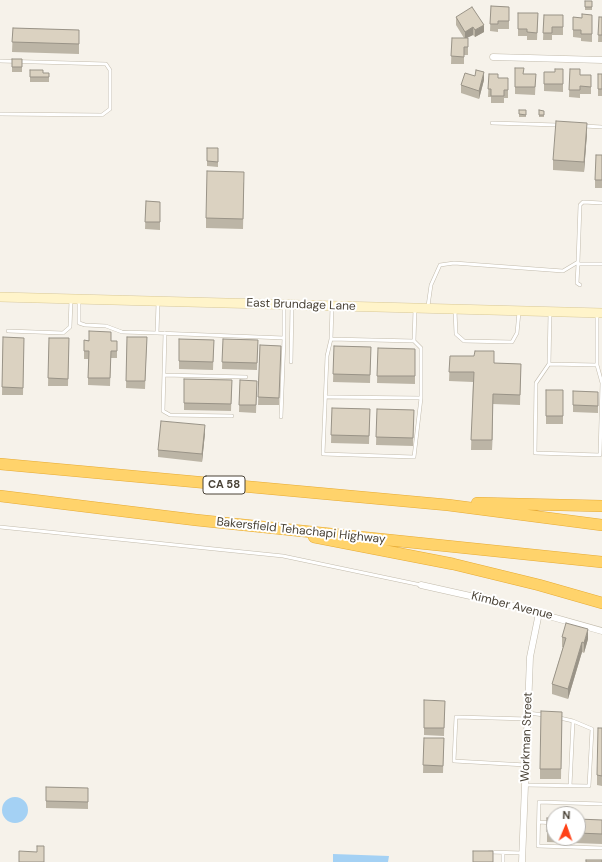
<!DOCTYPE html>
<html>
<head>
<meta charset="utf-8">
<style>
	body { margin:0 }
	#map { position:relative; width:602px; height:862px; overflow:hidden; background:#f6f2ea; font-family:"DM Sans",sans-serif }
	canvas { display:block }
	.north { position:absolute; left:546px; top:806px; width:40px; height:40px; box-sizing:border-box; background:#fff; border:1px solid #b7b4af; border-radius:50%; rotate:2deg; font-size:11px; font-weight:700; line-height:16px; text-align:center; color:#4a4337 }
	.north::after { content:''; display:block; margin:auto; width:14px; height:18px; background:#ff4217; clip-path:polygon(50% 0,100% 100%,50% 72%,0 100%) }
</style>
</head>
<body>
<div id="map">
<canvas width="602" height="862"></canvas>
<div class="north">N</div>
</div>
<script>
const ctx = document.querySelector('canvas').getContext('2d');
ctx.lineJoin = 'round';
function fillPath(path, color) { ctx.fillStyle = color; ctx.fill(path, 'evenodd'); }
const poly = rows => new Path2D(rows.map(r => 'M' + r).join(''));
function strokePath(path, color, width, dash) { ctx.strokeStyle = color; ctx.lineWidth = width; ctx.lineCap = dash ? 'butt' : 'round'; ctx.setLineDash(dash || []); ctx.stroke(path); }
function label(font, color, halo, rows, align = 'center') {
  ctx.font = font + ' "DM Sans",sans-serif'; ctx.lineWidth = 4; ctx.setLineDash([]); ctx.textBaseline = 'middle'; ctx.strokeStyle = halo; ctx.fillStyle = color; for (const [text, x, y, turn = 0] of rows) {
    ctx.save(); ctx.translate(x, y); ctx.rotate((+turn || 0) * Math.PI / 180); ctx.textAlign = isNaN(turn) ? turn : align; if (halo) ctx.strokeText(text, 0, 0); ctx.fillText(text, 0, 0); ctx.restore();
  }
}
const water = poly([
	'2 810a13 13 0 1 1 26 0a13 13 0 1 1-26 0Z',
	[333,854,389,856,388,862,333,862]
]);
const lane = poly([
	[0,61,106,64,110,70,110,109,102,115,0,114],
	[492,123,558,125],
	[584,126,602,127],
	[578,262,580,205,583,202,602,203],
	[580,285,577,283,578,264,602,264],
	[79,301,79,323,85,325,106,326,122,332,157,333,158,303],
	[428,306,431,285,440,265,454,263,563,271,578,262],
	[455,311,456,334,464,341,512,342,517,333,519,312],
	[550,313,549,364,536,383,535,453,600,455,602,383,597,365,597,314],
	[8,331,63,333,70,327,71,300],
	[157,333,284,338,284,306],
	[165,333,163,411,170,415,232,416],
	[331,339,414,341,421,348,421,398,414,457,323,454,327,356,331,339,332,307],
	[414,341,415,309],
	[291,362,292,306],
	[549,364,597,365],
	[164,375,246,377],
	[327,397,421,398],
	[281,417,284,338],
	[0,527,283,556,421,585],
	[528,713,544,715],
	[526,765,454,761,456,717,528,719],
	[525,785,589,786,592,729,573,721,560,718],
	[570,786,573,721],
	[602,804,539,802,538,846,602,848],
	[539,822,554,823],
	[490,852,522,853],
	[503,862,503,853]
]);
const street = poly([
	[493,57,602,60],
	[421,585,506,604,602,631],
	[522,862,530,657,539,613]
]);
const secondary = poly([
	[0,297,602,313]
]);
const highway = poly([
	[0,464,448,505,602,525],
	[0,496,196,520,602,562],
	[477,503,602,506],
	[314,537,453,564,539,585,602,603]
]);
const wall = poly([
	[585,1,592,1,592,10,585,10],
	[491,6,509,7,509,29,498,29,498,32,490,31],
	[518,13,538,13,537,40,527,40,527,36,518,36],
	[544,15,563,15,563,35,552,35,552,40,543,40],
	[592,15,592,42,581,41,581,38,573,37,573,17,582,18],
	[456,17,484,32,475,37,473,35,466,38,468,38,468,55,464,55,464,64,451,64,452,38,464,38,456,25],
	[599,17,602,17,602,42,598,42],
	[13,28,79,30,79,54,12,52],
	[12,59,22,59,22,72,12,72],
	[515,68,523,74,536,74,535,95,515,94],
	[563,69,563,92,544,91,544,72,555,72],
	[570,69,580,75,591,75,591,94,580,94,580,98,569,97],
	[30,70,43,73,49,73,49,82,30,82],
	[489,74,498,78,508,78,508,98,504,98,504,103,491,103,491,97,488,97],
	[598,74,602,74,602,96,598,96],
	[484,80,479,99,461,93,461,85],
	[519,110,526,110,526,117,519,117],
	[539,110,544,111,544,117,539,117],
	[587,133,584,172,553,170,553,160],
	[207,148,218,148,218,167,207,166],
	[602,155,602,188,595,188,595,180],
	[244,182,243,229,206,228,206,218],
	[146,201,160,202,160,230,145,229],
	[3,337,24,338,23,395,2,395],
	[127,337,147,337,145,389,126,388],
	[49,338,69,338,68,386,48,386],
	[179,339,214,340,213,370,179,369],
	[223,339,258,340,257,370,222,369],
	[84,340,117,341,117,358,111,358,110,386,88,385,88,359,84,359],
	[260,345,281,346,279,405,258,405],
	[334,346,371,347,370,383,333,382],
	[378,348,415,349,415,384,377,383],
	[450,356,494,363,521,364,520,405,493,404,492,450,471,450,473,382,449,381],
	[184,379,232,380,231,411,184,410],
	[240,380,257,381,256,413,239,412],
	[546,390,563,390,563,424,546,424],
	[573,391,598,392,598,413,573,412],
	[332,408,370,409,369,444,331,443],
	[377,409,414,410,413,446,376,445],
	[205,433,202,462,158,457,158,450],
	[562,637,588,639,584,653,582,652,568,699,552,694,552,684,563,647,562,647],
	[445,701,444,736,424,735,424,728],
	[562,712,561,779,540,779,540,769],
	[602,728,602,786,597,785,597,775],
	[424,738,444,738,443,773,423,773],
	[46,787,88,788,88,809,46,808],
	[547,818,554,819,554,838,578,838,578,819,602,820,602,844,547,842]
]);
const shadedWall = poly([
	[484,25,484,32,475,37,475,30],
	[473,27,473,35,465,39,465,32],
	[484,72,484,80,479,99,479,91],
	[587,123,587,133,584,172,584,162],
	[493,394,493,404,492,450,492,440],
	[205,425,205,433,202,462,202,454],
	[588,629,588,639,584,653,584,643],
	[582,642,582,652,568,699,568,689]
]);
const building = poly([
	[585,1,592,1,592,7,585,7,585,1],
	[491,6,509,7,509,21,498,21,498,24,490,24,491,6],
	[472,7,484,25,475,30,473,27,465,32,456,17,472,7],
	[518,13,538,13,537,33,527,32,527,29,518,29,518,13],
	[582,14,592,15,592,34,581,34,581,30,573,30,573,17,582,18,582,14],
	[544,15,563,15,563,27,552,27,552,33,543,33,544,15],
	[599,17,602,17,602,35,598,35,599,17],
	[13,28,79,30,79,44,12,42,13,28],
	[452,38,468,38,468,47,464,47,464,57,451,56,452,38],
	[12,59,22,59,22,67,12,67,12,59],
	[515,68,524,68,523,74,536,74,535,87,515,87,515,68],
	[555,69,563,69,563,84,544,84,544,72,555,72,555,69],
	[570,69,580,69,580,75,591,75,591,87,580,86,580,90,569,90,570,69],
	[30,70,43,70,43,73,49,73,49,77,30,77,30,70],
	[476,70,484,72,479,91,461,85,465,73,475,76,476,70],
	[489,74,498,74,498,78,508,78,508,90,504,90,504,96,491,96,491,89,488,89,489,74],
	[598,74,602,74,602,89,598,89,598,74],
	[519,110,526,110,526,115,519,114,519,110],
	[539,110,544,111,544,115,539,115,539,110],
	[556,121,587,123,584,162,553,160,556,121],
	[207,148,218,148,218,162,207,161,207,148],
	[596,155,602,155,602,180,595,180,596,155],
	[207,171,244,172,243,219,206,218,207,171],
	[146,201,160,202,160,222,145,222,146,201],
	[89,331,111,332,111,341,117,341,117,351,111,351,110,378,88,378,89,351,84,351,84,340,89,341,89,331],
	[3,337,24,338,23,388,2,387,3,337],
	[127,337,147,337,145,381,126,381,127,337],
	[49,338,69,338,68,379,48,378,49,338],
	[179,339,214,340,213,362,179,361,179,339],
	[223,339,258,340,257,363,222,362,223,339],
	[260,345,281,346,279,398,258,397,260,345],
	[334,346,371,347,370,375,333,374,334,346],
	[378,348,415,349,415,376,377,376,378,348],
	[475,351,494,351,494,363,521,364,520,395,493,394,492,440,471,440,474,372,449,372,450,356,474,356,475,351],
	[184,379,232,380,231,404,184,403,184,379],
	[240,380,257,381,256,405,239,405,240,380],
	[546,390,563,390,563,416,546,416,546,390],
	[573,391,598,392,598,406,573,405,573,391],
	[332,408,370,409,369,436,331,435,332,408],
	[377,409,414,410,413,438,376,437,377,409],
	[161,421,205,425,202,454,158,450,161,421],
	[566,623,588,629,584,643,582,642,568,689,552,684,566,638,562,637,566,623],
	[424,700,445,701,444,728,424,728,424,700],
	[541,711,562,712,561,769,540,769,541,711],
	[598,728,602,728,602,776,597,775,598,728],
	[424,738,444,738,443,766,423,765,424,738],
	[46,787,88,788,88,802,46,801,46,787],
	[547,818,554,819,554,833,547,832,547,818],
	[578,819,602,820,602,834,578,833,578,819],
	[37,846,44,846,44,862,19,862,19,851,37,852,37,846],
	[473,851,493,851,493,862,473,862,473,851],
	[586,860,602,860,602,862,586,862,586,860]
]);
const shields = [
	[224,485,42]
];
const shieldNames = [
	["CA 58",224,485]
];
const streetNames = [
	["East Brundage Lane",301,305,2],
	["Bakersfield Tehachapi Highway",301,531,6],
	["Kimber Avenue",512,606,14],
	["Workman Street",527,737,-88]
];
fillPath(water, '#a4d1f4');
strokePath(lane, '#c2bbac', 4);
strokePath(street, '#c2bbac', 7);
strokePath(secondary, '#d8c898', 10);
strokePath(highway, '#e6aa34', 12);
strokePath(lane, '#fff', 3);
strokePath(street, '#fff', 6);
strokePath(secondary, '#fff4ca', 9);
strokePath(highway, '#ffd36b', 11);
fillPath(wall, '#bcb5a6');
fillPath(shadedWall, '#999387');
fillPath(building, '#dbd2c1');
strokePath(building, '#999387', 1);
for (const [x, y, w] of shields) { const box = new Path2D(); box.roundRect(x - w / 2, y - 9, w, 18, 3); ctx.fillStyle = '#fff'; ctx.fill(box); strokePath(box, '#4a4337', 1); }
label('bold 11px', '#4a4337', null, shieldNames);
label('12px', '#4a4337', '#fff', streetNames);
</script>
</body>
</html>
